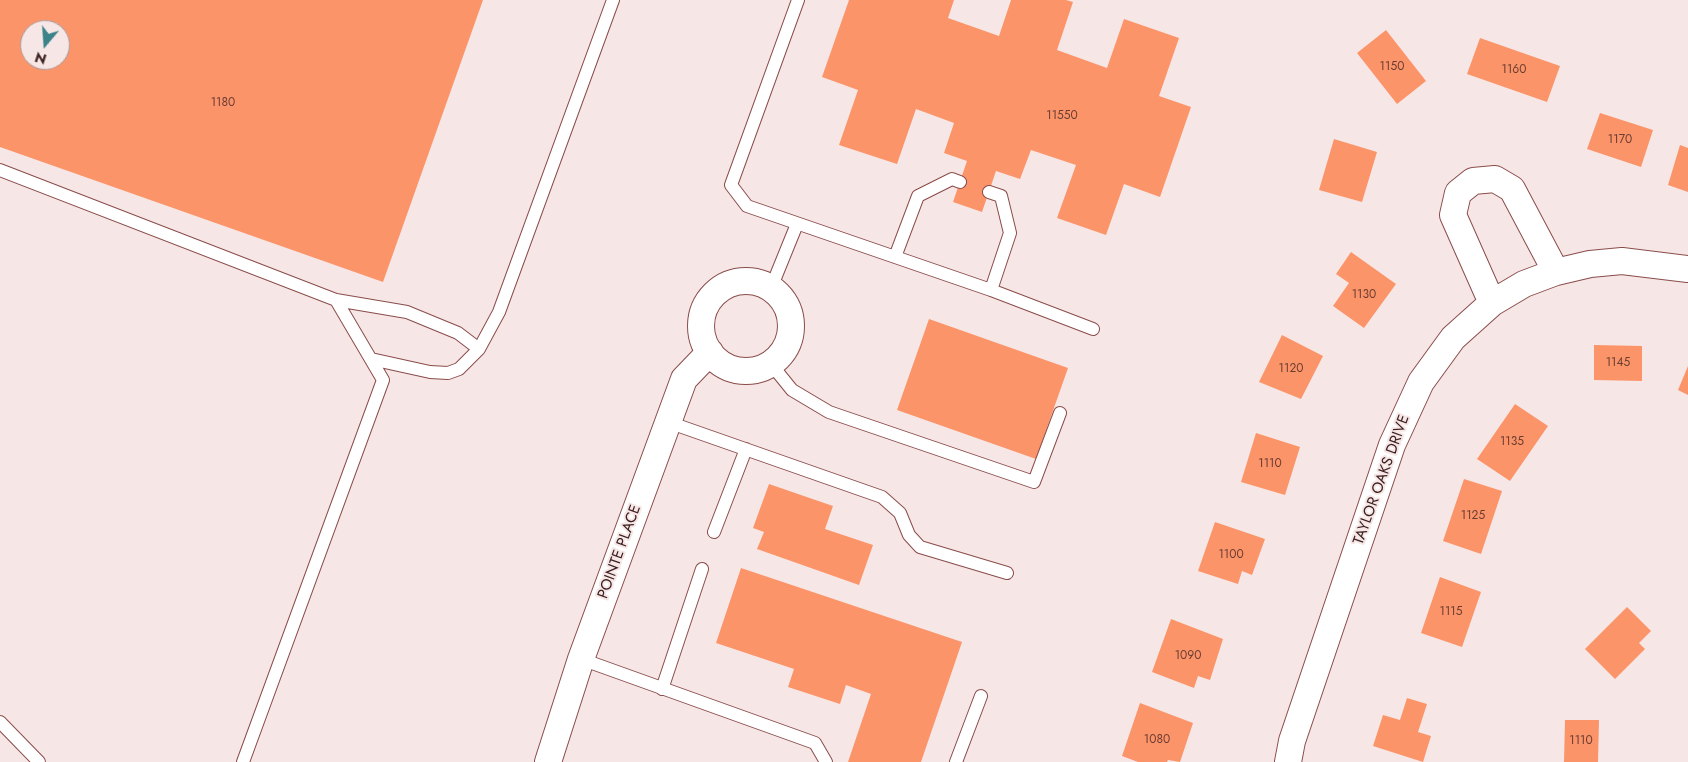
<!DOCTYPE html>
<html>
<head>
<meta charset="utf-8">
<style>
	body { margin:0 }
	#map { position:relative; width:1688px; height:762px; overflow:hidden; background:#f6e7e6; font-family:Jost,sans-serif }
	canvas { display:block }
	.north { position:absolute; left:20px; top:20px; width:50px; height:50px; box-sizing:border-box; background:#f6e7e6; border:1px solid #ab9796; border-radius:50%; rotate:198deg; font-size:14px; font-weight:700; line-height:20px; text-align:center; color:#3b201f }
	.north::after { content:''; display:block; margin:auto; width:18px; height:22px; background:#3b8389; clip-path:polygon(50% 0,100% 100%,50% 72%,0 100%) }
</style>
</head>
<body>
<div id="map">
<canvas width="1688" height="762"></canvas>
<div class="north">N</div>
</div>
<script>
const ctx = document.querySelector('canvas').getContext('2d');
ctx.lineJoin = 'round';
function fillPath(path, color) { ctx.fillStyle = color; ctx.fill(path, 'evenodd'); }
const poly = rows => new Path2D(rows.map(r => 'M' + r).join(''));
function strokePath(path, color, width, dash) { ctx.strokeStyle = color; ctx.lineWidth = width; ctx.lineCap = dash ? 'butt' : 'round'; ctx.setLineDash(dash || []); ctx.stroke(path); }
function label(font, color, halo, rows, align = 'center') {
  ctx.font = font + ' Jost,sans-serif'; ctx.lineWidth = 4; ctx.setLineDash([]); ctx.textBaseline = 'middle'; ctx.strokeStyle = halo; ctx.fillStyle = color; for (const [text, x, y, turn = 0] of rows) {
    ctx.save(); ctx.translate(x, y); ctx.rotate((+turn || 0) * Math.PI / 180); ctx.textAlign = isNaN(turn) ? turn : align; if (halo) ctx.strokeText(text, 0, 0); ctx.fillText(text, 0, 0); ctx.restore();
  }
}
const building = poly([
	[0,0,483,0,383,282,0,147],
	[30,30,60,30,60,60,30,60],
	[849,0,954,0,948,18,999,36,1011,0,1066,0,1073,2,1057,50,1107,68,1124,19,1179,38,1159,96,1191,107,1160,197,1124,184,1106,235,1057,218,1076,165,1031,150,1020,179,996,171,982,212,953,202,967,161,944,153,954,123,916,109,897,164,839,145,858,90,822,77],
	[1386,30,1426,81,1397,104,1357,53],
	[1480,38,1560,66,1547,102,1467,74],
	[1600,113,1653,130,1641,167,1587,149],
	[1334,139,1377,152,1362,202,1319,190],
	[1680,145,1688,148,1688,192,1668,185],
	[1351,252,1396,284,1364,328,1333,306,1349,283,1336,274],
	[929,319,1068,368,1036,459,897,410],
	[1282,335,1323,356,1301,399,1259,382],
	[1594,345,1642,346,1642,381,1594,380],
	[1688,366,1688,395,1678,390],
	[1515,404,1548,426,1510,481,1477,459],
	[1256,433,1300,447,1285,495,1241,482],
	[1464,479,1502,491,1481,554,1443,541],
	[769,484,833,506,825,529,873,545,859,585,757,549,764,532,753,528],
	[1215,522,1265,539,1252,575,1242,571,1238,584,1198,571],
	[741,568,962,642,921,762,848,762,871,694,846,685,840,704,788,687,794,669,716,643],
	[1440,577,1481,592,1462,647,1421,633],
	[1627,607,1651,631,1639,643,1645,649,1615,679,1585,649],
	[1171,619,1223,639,1210,680,1198,676,1194,688,1152,672],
	[1407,698,1427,704,1418,732,1431,736,1423,762,1373,746,1383,715,1400,720],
	[1140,703,1193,723,1180,762,1168,760,1167,762,1138,762,1122,756],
	[1565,720,1599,720,1598,762,1564,762]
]);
const lane = poly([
	[798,0,731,185,747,206,991,290,1093,329],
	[0,170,336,300,383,380,243,762],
	[989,192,1001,196,1010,233,991,290],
	[895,257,918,196,952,179,960,182],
	[771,288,797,224],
	[336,300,407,312,458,333,479,349],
	[371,359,430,372,448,373,459,369,479,349,499,312,613,0],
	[771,364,792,390,829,412,1034,482,1060,413],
	[668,422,882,497,900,513,909,535,920,547,1007,573],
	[714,532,746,449],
	[581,659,815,743,826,762],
	[662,689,702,569],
	[0,722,39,762],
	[956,762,981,696]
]);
const street = poly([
	'701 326a45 45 0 1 1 90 0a45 45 0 1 1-90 0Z',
	[1492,303,1453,215,1458,193,1473,181,1495,179,1512,189,1556,272],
	[548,762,581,659,684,379,710,352],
	[1288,762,1292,741,1392,445,1421,382,1453,338,1492,303,1524,284,1556,272,1590,264,1622,261,1688,269]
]);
const numberNames = [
	["1150",1392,67],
	["1160",1514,70],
	["1180",223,103],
	["11550",1062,116],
	["1170",1620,140],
	["1130",1364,295],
	["1145",1618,363],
	["1120",1291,369],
	["1135",1512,442],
	["1110",1270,464],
	["1125",1473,516],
	["1100",1231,555],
	["1115",1451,612],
	["1090",1188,656],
	["1080",1157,740],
	["1110",1581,741]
];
const streetNames = [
	["TAYLOR OAKS DRIVE",1382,480,-70],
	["POINTE PLACE",620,552,-70]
];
fillPath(building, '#fc9469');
strokePath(lane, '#8a4c4a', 14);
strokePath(street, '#8a4c4a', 28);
strokePath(lane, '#fff', 12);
strokePath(street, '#fff', 26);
label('12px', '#6b3d32', null, numberNames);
label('15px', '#3b201f', '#f6e7e6', streetNames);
</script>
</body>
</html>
